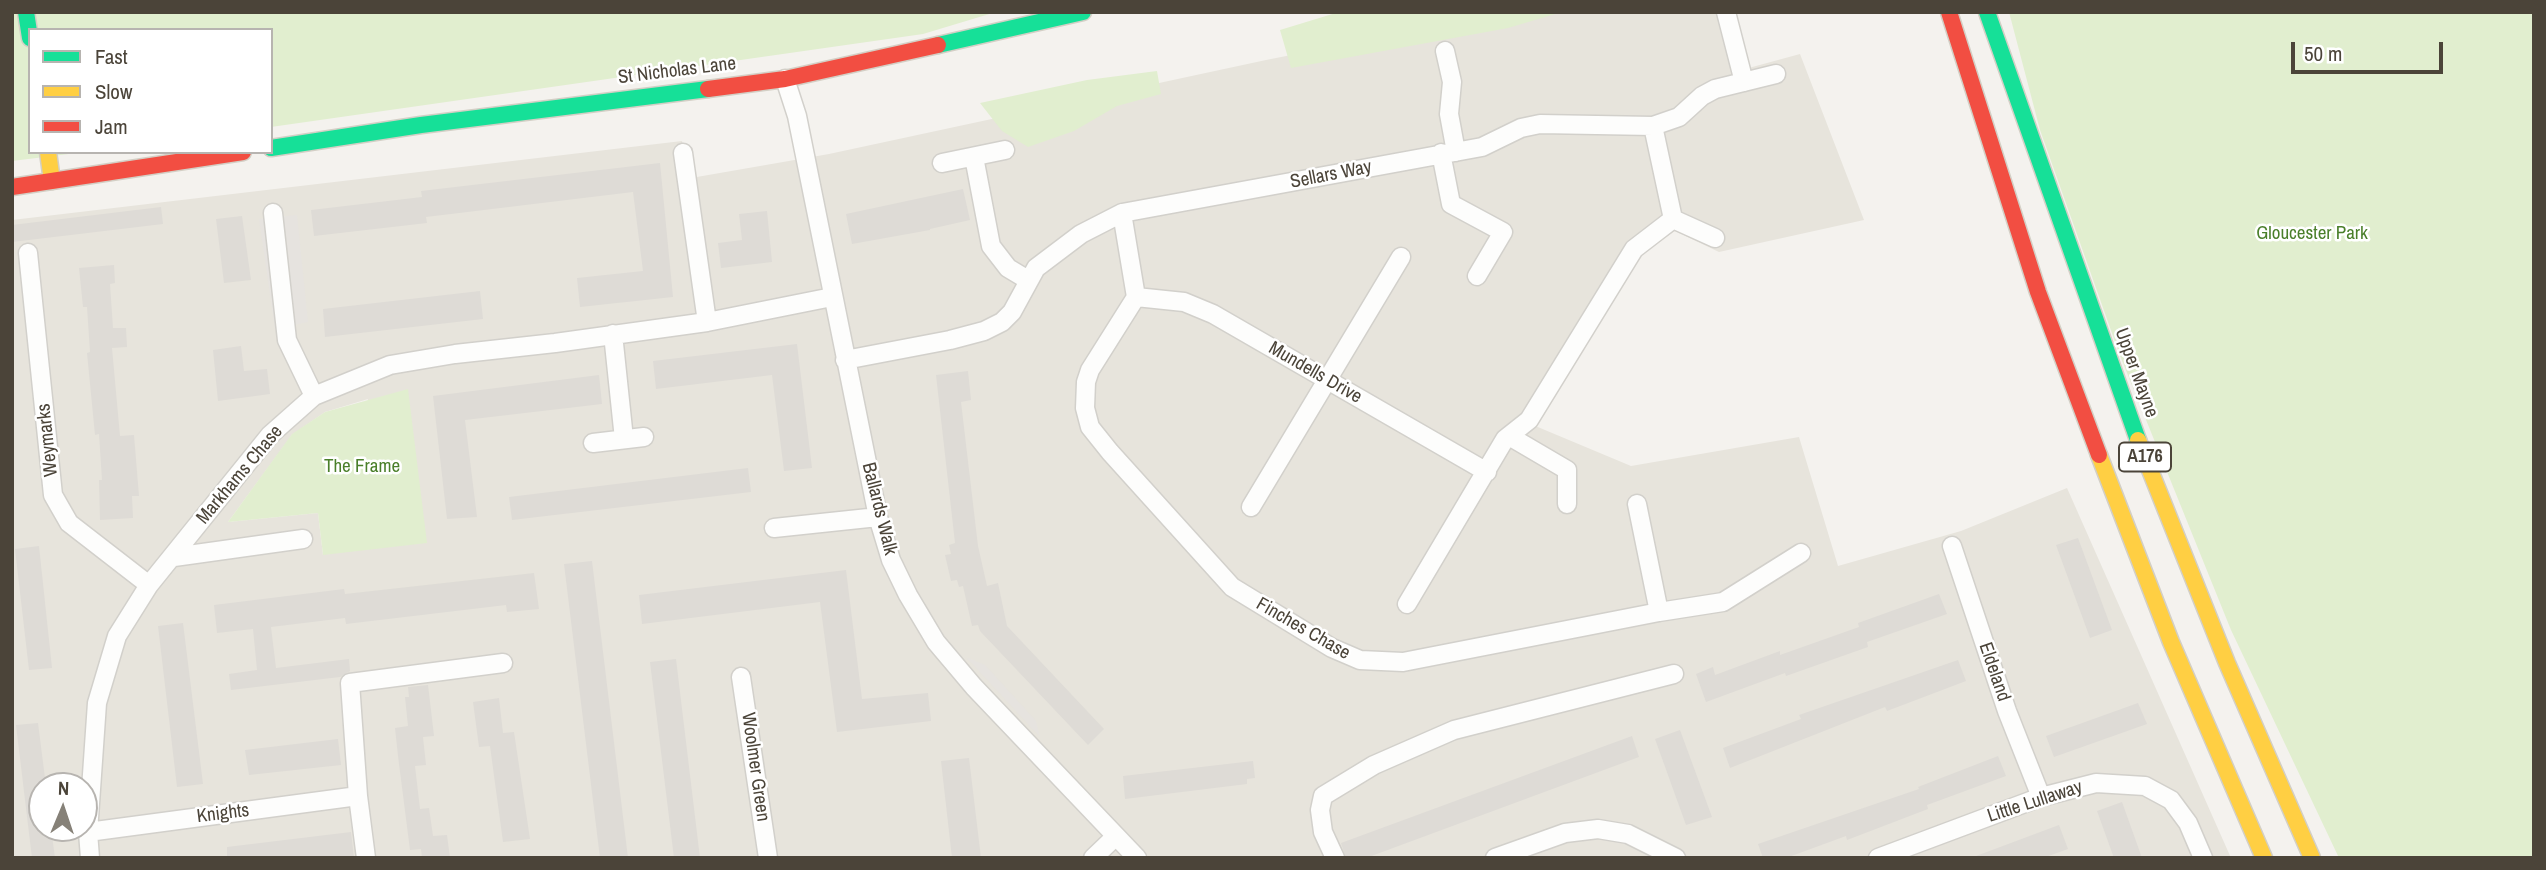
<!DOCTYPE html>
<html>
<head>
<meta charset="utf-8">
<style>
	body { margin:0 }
	#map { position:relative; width:2546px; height:870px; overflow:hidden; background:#f4f2ee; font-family:"Archivo Narrow",sans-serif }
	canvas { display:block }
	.frame { position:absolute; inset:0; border:14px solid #4b4439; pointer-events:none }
	.legend { position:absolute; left:28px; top:28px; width:245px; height:126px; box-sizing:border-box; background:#fff; border:2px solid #b7b4b0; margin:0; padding:9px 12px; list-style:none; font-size:21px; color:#4b4439 }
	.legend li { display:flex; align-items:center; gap:14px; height:35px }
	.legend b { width:35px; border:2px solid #b7b4b0 }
	.north { position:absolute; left:28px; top:772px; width:70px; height:70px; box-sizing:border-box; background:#fff; border:2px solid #b7b4b0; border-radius:50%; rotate:2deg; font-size:19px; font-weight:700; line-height:28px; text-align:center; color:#4b4439 }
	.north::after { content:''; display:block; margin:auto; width:24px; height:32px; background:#868178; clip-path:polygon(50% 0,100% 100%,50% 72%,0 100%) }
	.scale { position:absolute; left:2291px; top:42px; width:152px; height:32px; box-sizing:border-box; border:4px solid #4b4439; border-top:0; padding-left:9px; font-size:21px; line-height:24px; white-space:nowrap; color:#4b4439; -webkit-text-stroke:5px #fff; paint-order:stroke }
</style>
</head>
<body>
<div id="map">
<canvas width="2546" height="870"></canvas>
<div class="frame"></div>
<ul class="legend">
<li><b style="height:9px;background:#16e098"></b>Fast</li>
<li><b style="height:9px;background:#ffcf43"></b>Slow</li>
<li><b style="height:9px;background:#f24e42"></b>Jam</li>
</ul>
<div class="north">N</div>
<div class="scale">50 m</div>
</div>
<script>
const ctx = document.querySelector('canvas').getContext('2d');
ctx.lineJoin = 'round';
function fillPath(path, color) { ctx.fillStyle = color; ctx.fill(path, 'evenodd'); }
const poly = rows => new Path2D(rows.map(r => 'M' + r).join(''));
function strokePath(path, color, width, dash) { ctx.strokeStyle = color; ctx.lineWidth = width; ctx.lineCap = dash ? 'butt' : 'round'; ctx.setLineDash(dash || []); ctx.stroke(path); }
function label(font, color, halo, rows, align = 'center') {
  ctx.font = font + ' "Archivo Narrow",sans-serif'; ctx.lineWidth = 5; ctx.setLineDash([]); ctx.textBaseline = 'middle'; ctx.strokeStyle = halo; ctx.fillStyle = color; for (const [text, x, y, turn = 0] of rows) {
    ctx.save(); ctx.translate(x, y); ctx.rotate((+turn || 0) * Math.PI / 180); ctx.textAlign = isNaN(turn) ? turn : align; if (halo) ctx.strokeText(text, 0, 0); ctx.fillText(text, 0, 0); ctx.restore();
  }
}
const residential = poly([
	[1509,12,1724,12,1745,69,1800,54,1864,220,1719,252,1675,231,1641,255,1533,425,1631,466,1799,437,1838,566,1961,531,2067,488,2231,858,12,858,12,220,682,141,691,178,829,154,1266,60],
	[368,399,323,555,318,513,228,522,292,435,325,412],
	[42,786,84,786,84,828,42,828]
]);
const green = poly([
	[12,12,996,12,923,34,271,127,271,30,30,30,30,152,85,152,12,161],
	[1339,12,1562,12,1508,28,1291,68,1280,30],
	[2009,12,2534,12,2534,858,2339,858,2231,630,2119,353,2040,130],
	[1157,71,1161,94,1117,106,1074,131,1028,147,1002,131,980,103,1087,80],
	[408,389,427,543,323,555,318,513,228,522,292,434,325,412]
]);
const parking = poly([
	[297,215,308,322,275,329,259,219],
	[966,657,985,665,1036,721,1040,737]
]);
const building = poly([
	[660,163,673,297,580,307,577,278,643,271,633,192,426,217,427,223,314,236,311,210,422,197,421,191],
	[963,189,970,220,930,229,930,230,852,244,846,214],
	[161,207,163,224,12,242,12,225],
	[767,211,772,262,721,268,718,243,742,240,739,214],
	[242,216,251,280,224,283,216,219],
	[114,265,115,283,110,284,113,328,126,328,127,347,112,348,120,436,134,435,139,496,132,496,133,518,100,520,99,480,102,480,99,434,95,435,87,353,90,352,87,307,83,307,79,268],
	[480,291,483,319,325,337,323,309],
	[797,344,812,468,784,471,772,375,656,389,653,361],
	[241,346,244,371,267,369,270,394,218,401,213,350],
	[968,371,971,400,961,402,978,546,987,586,998,583,1007,626,1104,729,1088,745,980,631,978,625,972,626,963,586,959,587,957,580,951,581,945,555,951,554,949,545,955,543,936,375],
	[599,375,602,404,465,420,477,517,447,519,433,396],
	[748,468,751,492,512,520,509,497],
	[2078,538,2112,630,2090,638,2056,545],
	[39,546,52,668,29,670,15,549],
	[592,561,628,858,600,858,564,564],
	[846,570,862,699,928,693,931,721,837,732,820,602,642,624,639,595],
	[534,573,539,609,507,612,506,605,346,624,345,618,271,627,276,668,349,659,350,671,340,677,231,690,229,674,257,670,253,629,217,633,214,605,344,589,345,594],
	[1939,594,1947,614,1867,642,1868,647,1786,676,1785,673,1706,702,1696,674,1713,667,1715,675,1780,651,1780,655,1859,627,1858,623],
	[183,623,203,784,177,787,158,626],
	[676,659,700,858,674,858,650,662],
	[1958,660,1966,681,1887,711,1885,707,1730,768,1723,748,1801,719,1799,715],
	[428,685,434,736,423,737,426,765,415,766,420,809,429,808,433,836,447,835,450,858,422,858,421,849,410,850,398,756,395,728,408,726,405,697,409,697,408,687],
	[499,698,503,733,514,732,530,839,503,842,490,746,479,747,473,702],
	[2138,703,2147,724,2054,757,2046,736],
	[38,723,46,786,42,786,42,828,51,828,55,858,32,858,16,725],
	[1680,730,1712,817,1686,825,1655,739],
	[1632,736,1639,757,1366,858,1346,858,1341,843],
	[338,739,341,765,249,775,245,750],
	[1998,756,2006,776,1927,805,1928,809,1847,840,1846,836,1786,858,1763,858,1758,844,1919,789,1918,787],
	[969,758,981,858,952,858,941,761],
	[1253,761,1255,778,1247,779,1247,784,1125,799,1123,776],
	[2122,802,2142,858,2114,858,2097,811],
	[2059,825,2068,849,2043,858,1976,858,1976,856],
	[351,832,354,858,227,858,227,847]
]);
const street = poly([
	[1726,12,1744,82],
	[1445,51,1452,82,1449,114,1456,152],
	[785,79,797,116,878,517,891,560,908,595,936,642,974,687,1137,858],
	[683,153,707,322],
	[1441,153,1451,204,1503,232,1477,276],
	[974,157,991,246,1008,268,1028,280],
	[942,163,1005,150],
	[273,213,287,340,314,396],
	[1122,213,1136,297,1090,370,1086,382,1085,408,1090,427,1110,452,1232,587,1332,648,1360,660,1403,662,1659,612,1723,602,1801,553],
	[1673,219,1653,126,1679,117,1702,96,1715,89,1776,74],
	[1673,219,1715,238],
	[28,253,53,495,69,523,149,585],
	[1136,297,1184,302,1213,314,1487,472],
	[613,334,624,439],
	[845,360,950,340,984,331,1002,322,1012,312,1036,268,1081,234,1122,213,1482,147,1521,128,1540,124,1653,126],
	[1509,436,1567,470,1567,504],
	[593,443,644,437],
	[1637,504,1659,612],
	[1251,507,1401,257],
	[774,528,878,517],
	[1952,546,2007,711,2041,797],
	[174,557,303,539],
	[1407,604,1505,439,1529,420,1634,249,1673,219],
	[741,677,768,858],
	[88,832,358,796],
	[90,858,88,832,97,703,117,636,149,585,270,435,314,396,390,365,455,354,555,343,707,322,832,297],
	[366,858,358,796,350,683,503,663],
	[1093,858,1116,836],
	[1335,858,1323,832,1320,810,1323,796,1374,765,1454,730,1674,674],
	[1495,858,1565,833,1598,829,1628,834,1676,858],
	[1878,858,2041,797,2096,783,2145,786,2171,800,2188,823,2203,858]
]);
const fast = poly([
	[26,12,30,38],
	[1987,12,2138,440],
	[938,45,1083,12],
	[271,148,421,125,708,89]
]);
const slow = poly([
	[48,152,52,181],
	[2138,440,2227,663,2312,858],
	[2099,455,2171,642,2264,858]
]);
const jam = poly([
	[1949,12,2038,292,2099,455],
	[708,89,785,79,938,45],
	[12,187,243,152]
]);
const shields = [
	[2145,457,52]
];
const shieldNames = [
	["A176",2145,457]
];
const streetNames = [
	["St Nicholas Lane",677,71,-7],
	["Sellars Way",1331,175,-11],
	["Mundells Drive",1315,373,30],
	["Upper Mayne",2136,373,70],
	["Weymarks",48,440,-96],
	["Markhams Chase",240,475,-50],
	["Ballards Walk",879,509,76],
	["Finches Chase",1303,629,30],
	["Eldeland",1994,672,71],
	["Woolmer Green",755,767,82],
	["Little Lullaway",2035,802,-18],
	["Knights",223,814,-7]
];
const parkNames = [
	["Gloucester Park",2312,234],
	["The Frame",362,467]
];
fillPath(residential, '#e7e4dc');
fillPath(green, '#e1eecf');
fillPath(parking, '#e6e3df');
fillPath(building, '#dedbd6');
strokePath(street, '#d2d0cb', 21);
strokePath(fast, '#d3cfc5', 19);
strokePath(slow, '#d3cfc5', 19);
strokePath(jam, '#d3cfc5', 19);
strokePath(street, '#fdfdfc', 18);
strokePath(fast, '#16e098', 16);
strokePath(slow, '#ffcf43', 16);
strokePath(jam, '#f24e42', 16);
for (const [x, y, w] of shields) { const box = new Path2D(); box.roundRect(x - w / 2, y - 14.5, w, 29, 5); ctx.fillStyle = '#fff'; ctx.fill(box); strokePath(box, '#4b4439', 2); }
label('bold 18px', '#4b4439', null, shieldNames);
label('19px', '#4b4439', '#fff', streetNames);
label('19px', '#4a7f2a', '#fff', parkNames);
</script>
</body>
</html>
